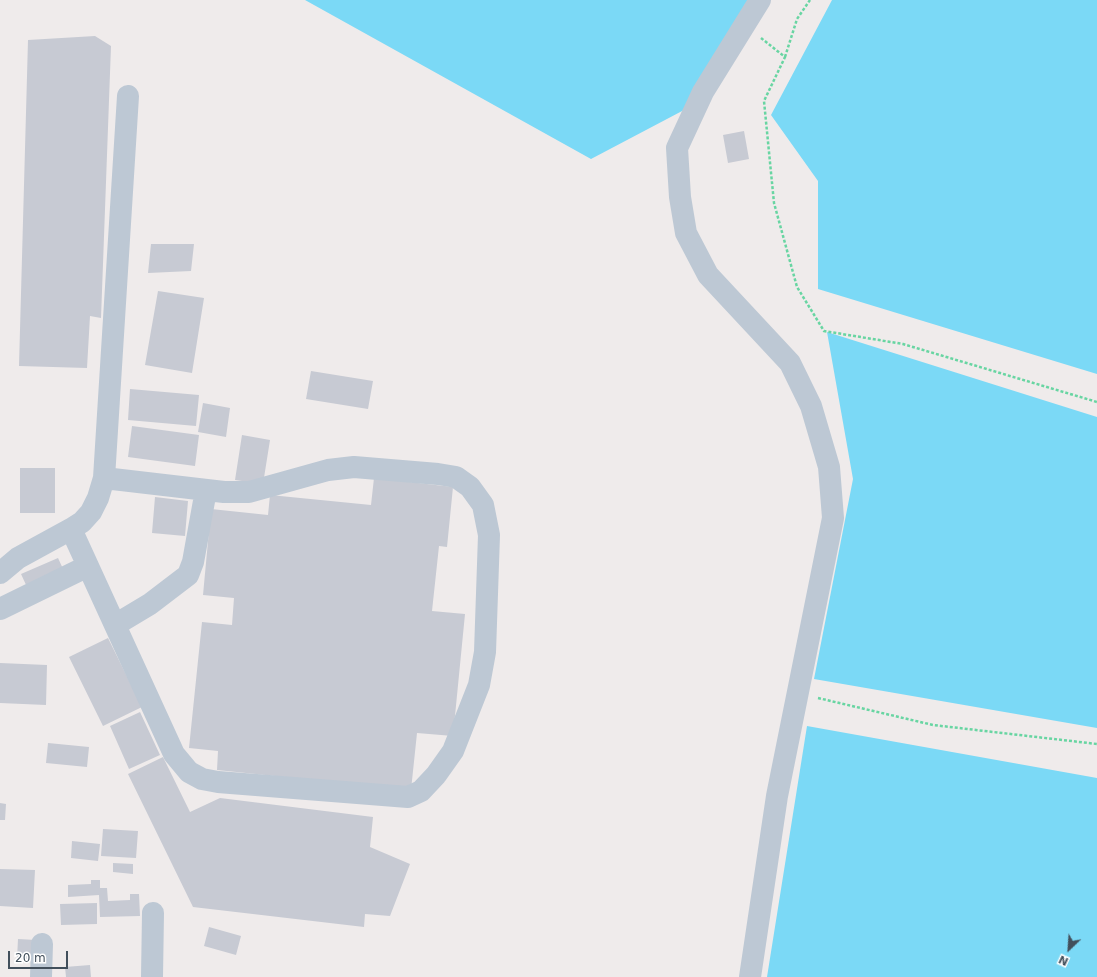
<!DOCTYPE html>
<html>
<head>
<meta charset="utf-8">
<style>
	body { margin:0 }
	#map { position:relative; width:1097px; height:977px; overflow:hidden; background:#efebeb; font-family:"DejaVu Sans",sans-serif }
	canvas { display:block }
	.north { position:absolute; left:1049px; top:929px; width:40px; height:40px; -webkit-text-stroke:3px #fff; paint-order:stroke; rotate:205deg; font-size:11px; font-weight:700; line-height:16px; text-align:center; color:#424f5b }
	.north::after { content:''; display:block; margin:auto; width:14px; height:18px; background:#424f5b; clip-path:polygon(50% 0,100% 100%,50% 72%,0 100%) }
	.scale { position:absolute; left:8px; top:951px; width:60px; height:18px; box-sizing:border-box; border:2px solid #424f5b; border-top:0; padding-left:5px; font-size:12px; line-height:14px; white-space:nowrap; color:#424f5b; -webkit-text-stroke:3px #fff; paint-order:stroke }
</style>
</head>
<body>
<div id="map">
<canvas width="1097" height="977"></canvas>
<div class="north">N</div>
<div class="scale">20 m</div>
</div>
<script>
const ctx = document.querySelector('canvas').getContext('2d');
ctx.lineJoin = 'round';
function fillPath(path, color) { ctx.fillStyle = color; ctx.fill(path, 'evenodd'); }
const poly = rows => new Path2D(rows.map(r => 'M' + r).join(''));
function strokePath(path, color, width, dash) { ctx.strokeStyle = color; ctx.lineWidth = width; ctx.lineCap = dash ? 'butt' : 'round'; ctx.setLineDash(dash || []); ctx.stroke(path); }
const water = poly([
	[305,0,764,0,703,100,591,159],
	[832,0,1097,0,1097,374,818,289,818,181,771,115],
	[827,332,1097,417,1097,728,814,679,853,479],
	[807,726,1097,778,1097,977,767,977]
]);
const building = poly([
	[95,36,111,46,101,318,90,316,87,368,19,366,28,40],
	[744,131,749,159,728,163,723,135],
	[151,244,194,244,191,271,148,273],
	[158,291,204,298,192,373,145,365],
	[311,371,373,381,368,409,306,399],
	[130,389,199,395,196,426,128,420],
	[203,403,230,408,226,437,198,432],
	[132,426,199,435,195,466,128,457],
	[242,435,270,440,263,484,235,480],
	[20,468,55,468,55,513,20,513],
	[374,478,453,487,447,547,439,546,432,611,465,614,453,736,417,733,411,790,217,770,218,751,189,748,202,622,232,625,234,598,203,595,211,509,268,515,270,495,371,505],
	[155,497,188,501,185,536,152,533],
	[58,558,64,571,27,587,21,574],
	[108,638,142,707,103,726,69,657],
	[0,663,47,665,46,705,0,703],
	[140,712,160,755,129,769,110,726],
	[48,743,89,747,87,767,46,763],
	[163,757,190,812,220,798,373,817,370,847,410,864,390,916,365,914,364,927,193,907,128,774],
	[0,803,6,804,5,820,0,820],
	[103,829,138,831,136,858,101,856],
	[72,841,100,844,98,861,71,858],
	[113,863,133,864,133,874,113,872],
	[0,869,35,870,33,908,0,906],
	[91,880,100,880,100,888,107,888,108,901,130,900,130,894,139,894,140,916,100,917,99,895,68,897,68,885,91,884],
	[97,903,97,924,61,925,60,904],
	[209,927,241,936,236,955,204,946],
	[18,939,36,940,35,959,17,959],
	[90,965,91,977,66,977,65,967]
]);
const path = poly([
	[761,38,785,57,764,101,774,203,797,287,824,331,903,344,1097,402],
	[785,57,797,19,810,0],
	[818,698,933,725,1097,744]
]);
const minor = poly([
	[71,529,174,754,189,772,202,779,218,782,408,797,421,791,436,775,453,751,479,685,485,652,489,535,483,505,470,487,456,477,438,474,354,467,328,470,249,492,224,492,104,478],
	[0,573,18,558,71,529,82,522,91,512,98,498,104,478,128,96],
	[0,609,88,566],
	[115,625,150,604,188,575,193,562,206,490],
	[41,977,42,944],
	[152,977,153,913],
	[750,977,777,796,833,518,829,467,811,406,790,363,708,275,686,233,680,197,677,148,703,92,760,0]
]);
fillPath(water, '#7bd9f6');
fillPath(building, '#c7cad3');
strokePath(path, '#68d5a2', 2.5, [3, 2]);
strokePath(minor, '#bdc8d4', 22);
</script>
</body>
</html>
